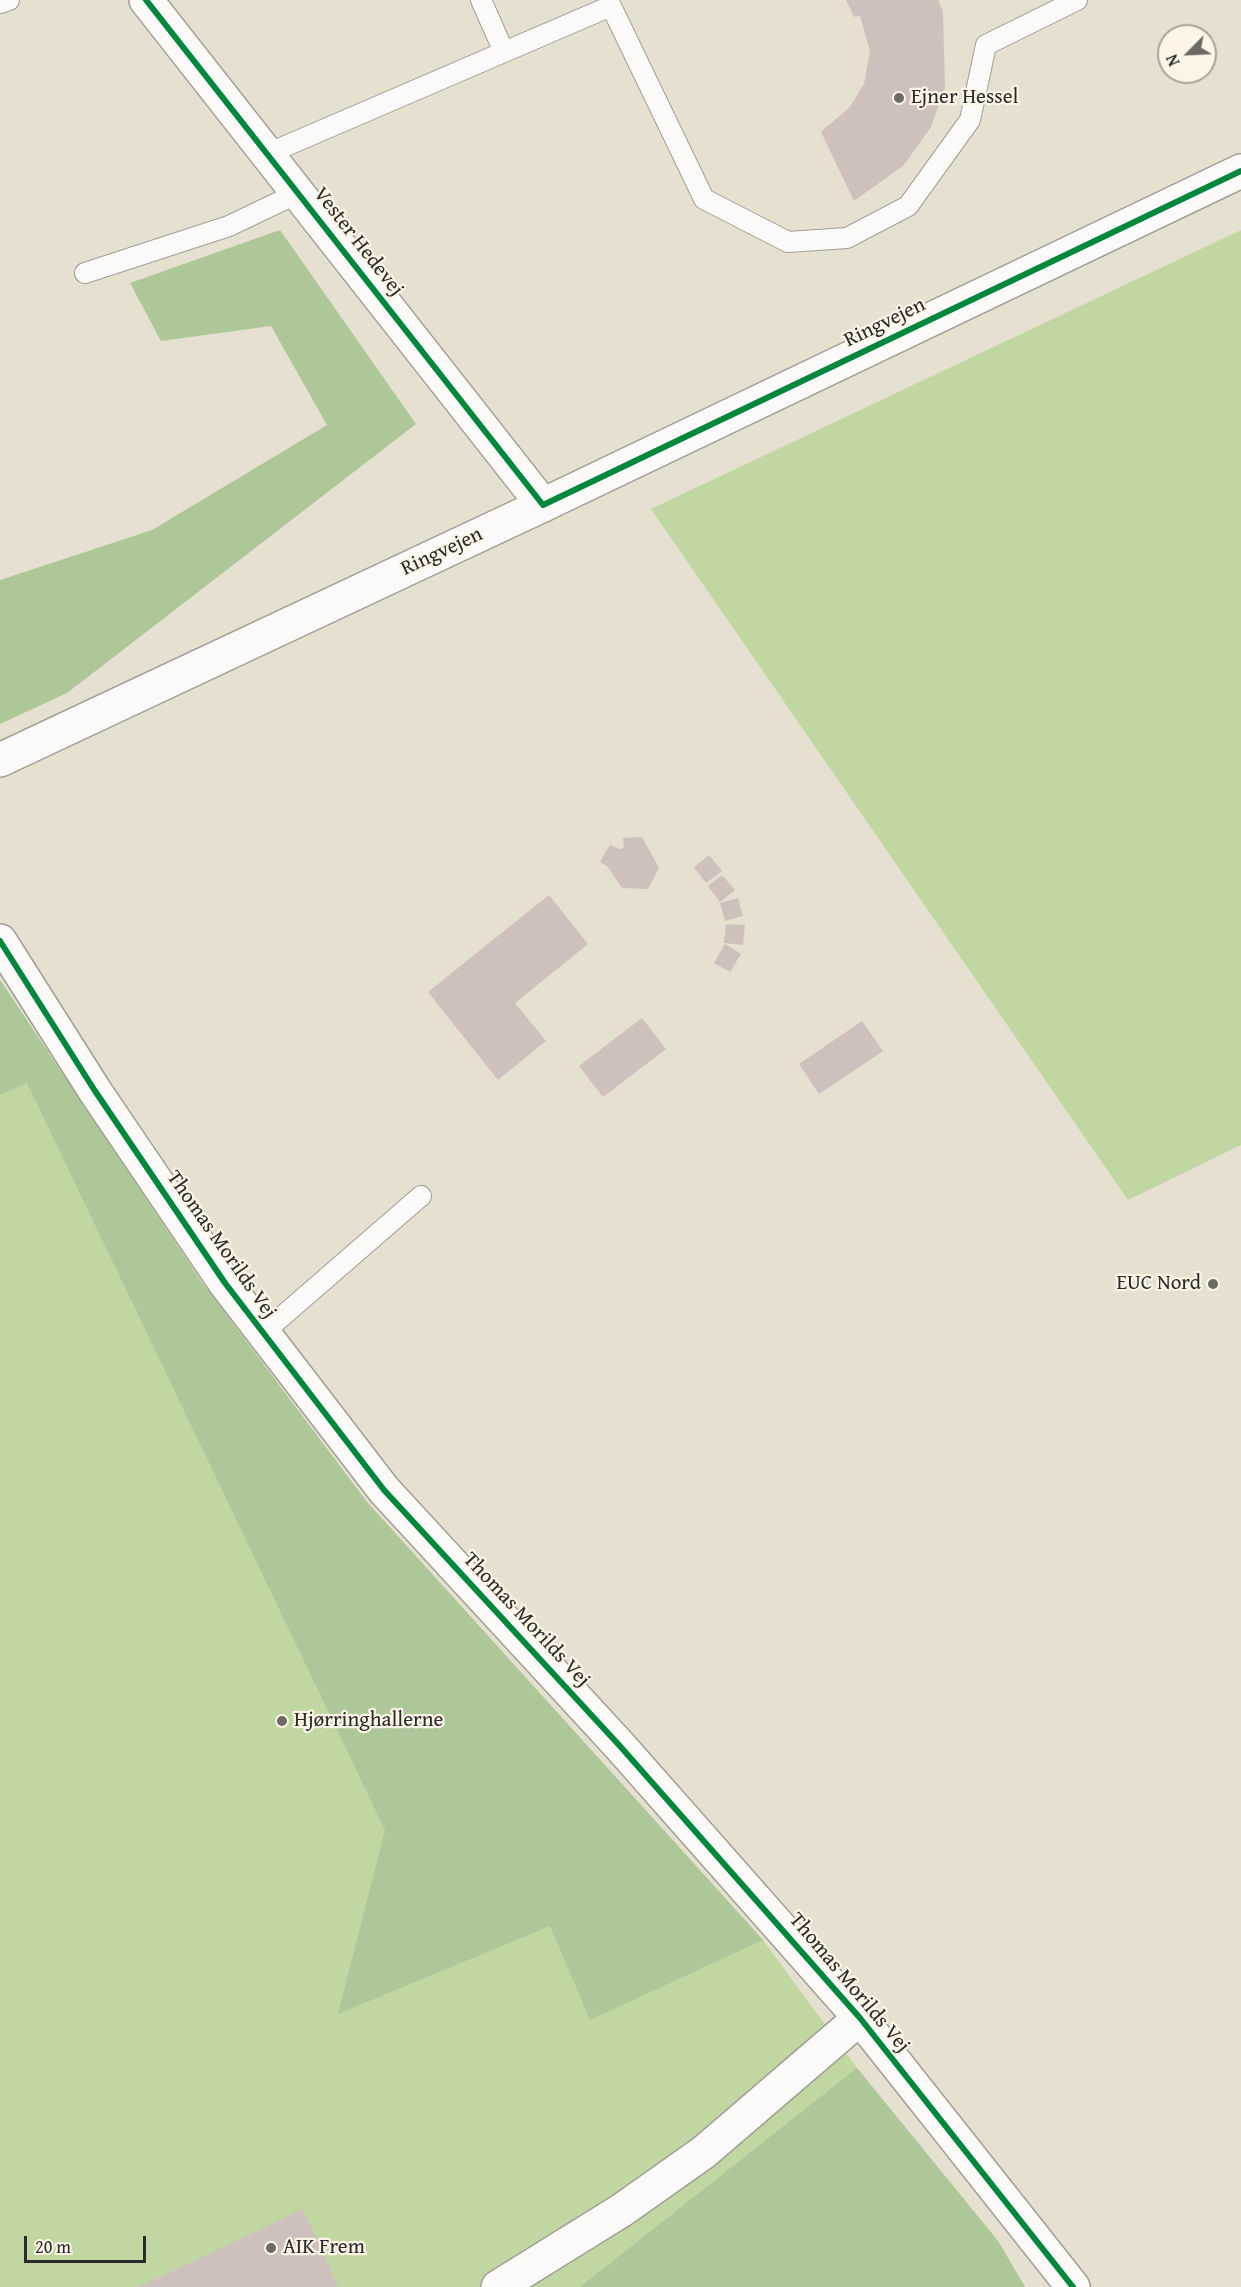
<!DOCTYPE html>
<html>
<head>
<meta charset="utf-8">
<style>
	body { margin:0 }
	#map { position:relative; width:1241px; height:2287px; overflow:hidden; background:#e5e0cf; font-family:"Gentium Book Plus",serif }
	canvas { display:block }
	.north { position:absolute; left:1157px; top:24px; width:60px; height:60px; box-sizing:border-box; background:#fcf5e5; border:2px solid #a8a49b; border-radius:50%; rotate:246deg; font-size:16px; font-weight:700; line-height:24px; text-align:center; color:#2b2b2b }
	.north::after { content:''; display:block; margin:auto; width:21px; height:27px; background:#6c6a64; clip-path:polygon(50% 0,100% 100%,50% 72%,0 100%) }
	.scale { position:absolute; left:24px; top:2236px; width:122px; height:27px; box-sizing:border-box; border:3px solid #2b2b2b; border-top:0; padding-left:8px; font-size:18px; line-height:21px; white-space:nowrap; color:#2b2b2b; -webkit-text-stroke:4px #fcf5e5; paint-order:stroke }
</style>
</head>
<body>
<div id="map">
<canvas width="1241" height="2287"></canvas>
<div class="north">N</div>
<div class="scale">20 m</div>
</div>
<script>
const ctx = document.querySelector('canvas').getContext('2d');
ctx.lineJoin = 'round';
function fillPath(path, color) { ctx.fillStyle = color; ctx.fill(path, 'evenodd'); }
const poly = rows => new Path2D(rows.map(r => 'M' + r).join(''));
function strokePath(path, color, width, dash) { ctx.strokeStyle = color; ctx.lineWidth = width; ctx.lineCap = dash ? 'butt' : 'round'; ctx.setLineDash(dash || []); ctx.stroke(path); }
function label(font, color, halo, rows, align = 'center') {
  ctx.font = font + ' "Gentium Book Plus",serif'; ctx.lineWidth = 4.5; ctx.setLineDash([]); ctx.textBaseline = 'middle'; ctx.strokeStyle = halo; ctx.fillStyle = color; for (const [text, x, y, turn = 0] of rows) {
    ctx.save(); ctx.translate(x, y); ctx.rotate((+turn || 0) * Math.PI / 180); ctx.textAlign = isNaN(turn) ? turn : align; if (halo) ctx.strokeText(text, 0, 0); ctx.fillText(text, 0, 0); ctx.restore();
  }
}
const green = poly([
	[1241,230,1241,1145,1128,1200,651,509],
	[0,980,201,1281,367,1502,763,1940,857,2068,998,2241,1025,2287,0,2287]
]);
const forest = poly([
	[280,230,416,424,67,693,0,724,0,580,152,530,327,425,271,326,161,341,130,283],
	[0,980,201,1281,367,1502,763,1940,590,2020,550,1926,338,2014,385,1830,27,1083,0,1095],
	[857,2068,998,2241,1025,2287,580,2287]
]);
const building = poly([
	[846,0,938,0,943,12,945,88,931,127,904,165,854,201,821,132,850,107,864,84,870,51,860,16,854,17],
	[642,837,659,868,648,889,622,888,608,867,600,862,610,845,620,849,624,848,623,838],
	[709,855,722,871,706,883,694,867],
	[722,875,735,890,720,902,708,886],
	[549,895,588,944,515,1003,546,1041,498,1080,428,992],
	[738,898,743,916,725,921,720,903],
	[726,924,745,925,743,945,724,943],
	[725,944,741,954,730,972,714,963],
	[642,1018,666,1049,603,1097,579,1066],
	[862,1021,883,1051,819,1094,799,1064],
	[303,2209,338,2287,139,2287]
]);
const service = poly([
	[481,0,504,52],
	[0,3,9,0],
	[267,154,611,6,704,199,788,242,847,238,908,206,970,120,986,45,1077,0],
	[85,273,229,226,298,193],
	[263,1333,421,1196]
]);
const minor = poly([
	[146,0,543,505],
	[0,941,95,1091,225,1283,384,1490,619,1745,860,2018,1073,2287],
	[498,2287,622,2210,704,2152,860,2018]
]);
const secondary = poly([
	[0,760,543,505,1241,171]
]);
const cycleway = poly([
	[146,0,543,505,1241,171],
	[0,941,95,1091,225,1283,384,1490,619,1745,860,2018,1073,2287]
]);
const markers = [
	[899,98,6,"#6c6a64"],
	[1213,1284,6,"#6c6a64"],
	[282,1721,6,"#6c6a64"],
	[271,2248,6,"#6c6a64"]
];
const poiNames = [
	["Ejner Hessel",911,98],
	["EUC Nord",1201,1284,"right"],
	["Hjørringhallerne",294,1721],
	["AIK Frem",283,2248]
];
const streetNames = [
	["Vester Hedevej",358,242,52],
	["Ringvejen",885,323,-26],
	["Ringvejen",442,552,-25],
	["Thomas Morilds Vej",221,1245,55],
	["Thomas Morilds Vej",526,1620,47],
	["Thomas Morilds Vej",849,1983,50]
];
fillPath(green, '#c0d7a2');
fillPath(forest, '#aec799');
fillPath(building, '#cec1bd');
strokePath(service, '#a19f95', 22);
strokePath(minor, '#a19f95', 36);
strokePath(secondary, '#a19f95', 36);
strokePath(service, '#fbfaf8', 20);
strokePath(minor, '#fbfaf8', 33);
strokePath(secondary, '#fbfaf8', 33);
strokePath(cycleway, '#00873e', 6);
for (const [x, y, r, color] of markers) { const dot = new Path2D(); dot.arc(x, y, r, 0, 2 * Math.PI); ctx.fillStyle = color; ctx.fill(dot); strokePath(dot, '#fcf5e5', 2); }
label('21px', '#2b2b2b', '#fcf5e5', poiNames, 'left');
label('21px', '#2b2b2b', '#fcf5e5', streetNames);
</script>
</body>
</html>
